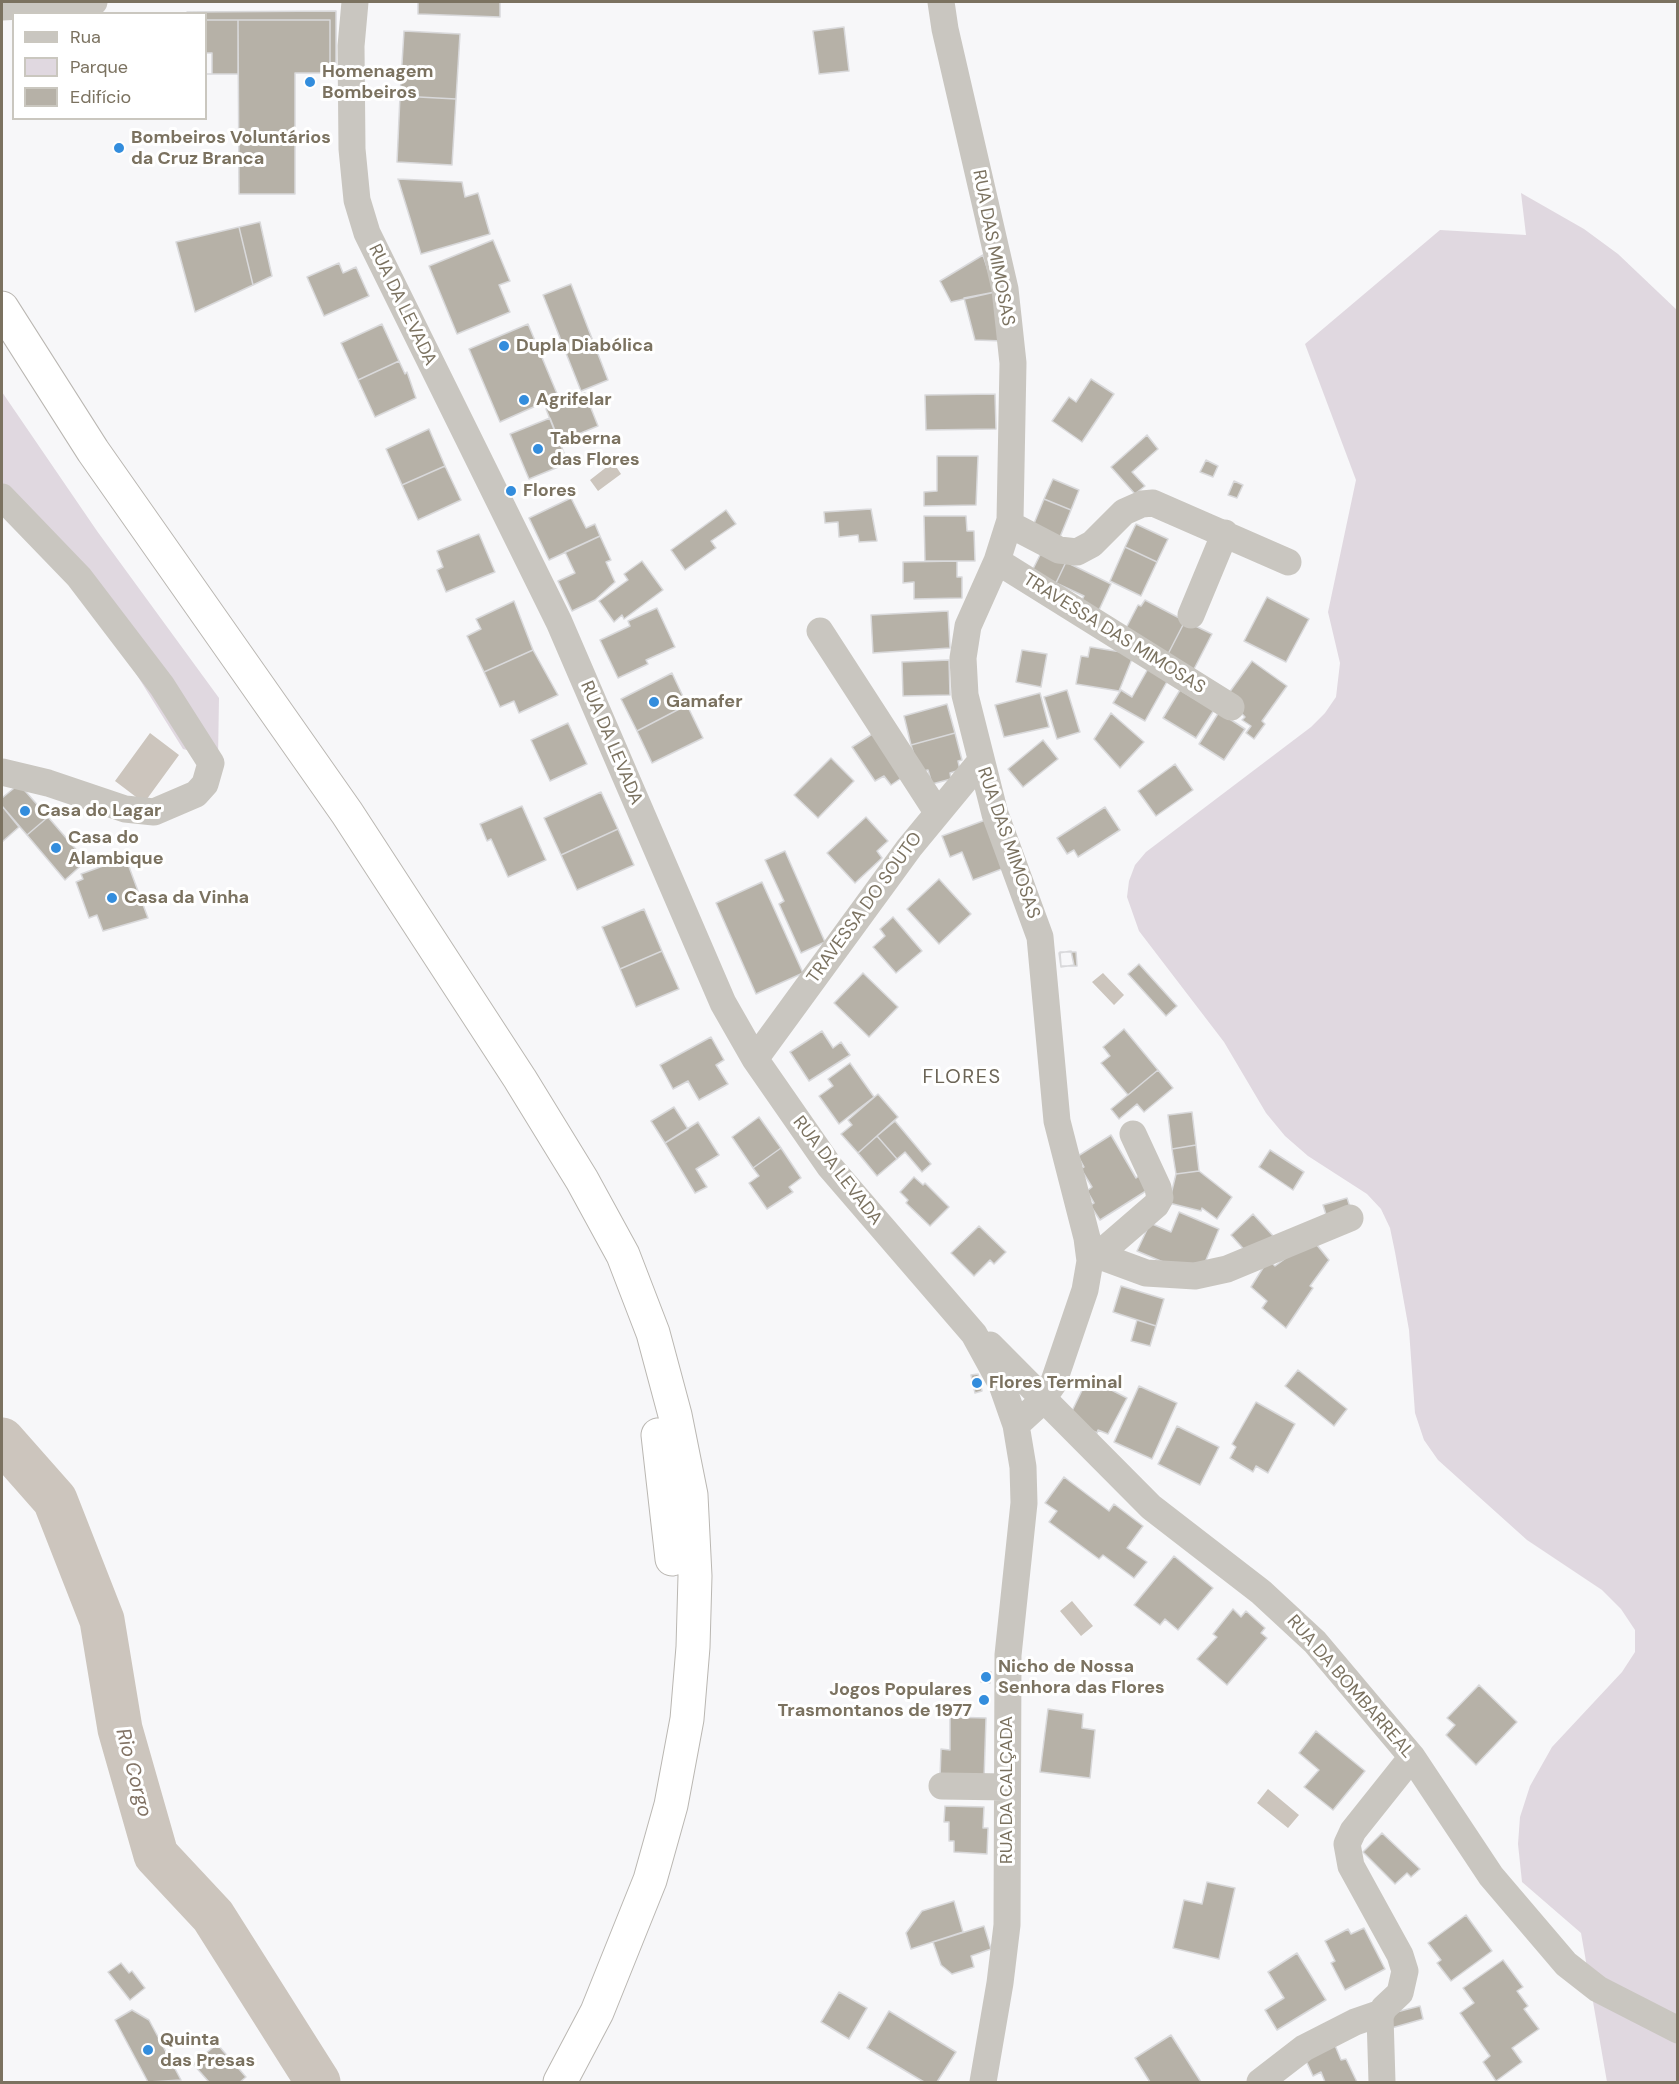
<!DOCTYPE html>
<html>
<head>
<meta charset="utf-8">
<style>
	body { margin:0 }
	#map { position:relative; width:1679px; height:2084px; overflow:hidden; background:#f7f7f9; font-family:"DM Sans",sans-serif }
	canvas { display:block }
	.frame { position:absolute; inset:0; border:3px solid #7b7260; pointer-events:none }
	.legend { position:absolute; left:12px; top:12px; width:195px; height:108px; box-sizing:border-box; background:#fff; border:2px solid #cac7bf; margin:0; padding:8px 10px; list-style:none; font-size:18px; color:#7b7260 }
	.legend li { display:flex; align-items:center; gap:12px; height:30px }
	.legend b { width:30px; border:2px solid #cac7bf }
</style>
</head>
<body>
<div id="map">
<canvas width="1679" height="2084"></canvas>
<div class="frame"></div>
<ul class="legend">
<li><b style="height:8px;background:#c9c6c0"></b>Rua</li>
<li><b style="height:16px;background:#e0d8e0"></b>Parque</li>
<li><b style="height:16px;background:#b6b1a7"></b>Edifício</li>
</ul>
</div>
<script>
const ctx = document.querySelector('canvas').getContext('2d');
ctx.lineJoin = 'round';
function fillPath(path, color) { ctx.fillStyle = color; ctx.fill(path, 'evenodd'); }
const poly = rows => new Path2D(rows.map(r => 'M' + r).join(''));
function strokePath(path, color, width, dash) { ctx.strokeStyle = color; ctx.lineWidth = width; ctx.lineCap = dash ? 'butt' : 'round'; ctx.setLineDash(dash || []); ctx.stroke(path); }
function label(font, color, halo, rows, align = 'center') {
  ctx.font = font + ' "DM Sans",sans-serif'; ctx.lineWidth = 6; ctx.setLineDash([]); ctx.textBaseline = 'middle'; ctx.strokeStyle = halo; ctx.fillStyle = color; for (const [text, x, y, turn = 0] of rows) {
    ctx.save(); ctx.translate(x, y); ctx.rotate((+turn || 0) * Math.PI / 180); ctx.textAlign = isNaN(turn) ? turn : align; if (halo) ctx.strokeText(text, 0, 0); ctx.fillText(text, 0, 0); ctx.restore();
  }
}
const green = poly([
	[1521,193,1584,229,1618,254,1678,311,1677,2082,1607,2082,1581,1933,1522,1882,1518,1844,1520,1817,1530,1786,1552,1747,1622,1672,1635,1652,1635,1630,1621,1609,1602,1590,1527,1540,1438,1460,1424,1440,1415,1413,1409,1330,1395,1252,1390,1228,1381,1209,1367,1194,1308,1156,1285,1136,1266,1113,1224,1042,1139,931,1127,897,1129,881,1135,865,1146,852,1311,727,1325,713,1336,697,1340,663,1328,612,1356,480,1305,344,1440,230,1526,235],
	[2,392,97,531,219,698,218,758,183,749,130,664,81,594,2,513]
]);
const water = poly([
	[613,462,621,474,598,491,590,480],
	[150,733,179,755,144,803,115,781],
	[1103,973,1124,995,1114,1005,1092,982],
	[1072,1601,1093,1626,1081,1636,1060,1611],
	[1268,1789,1299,1815,1288,1828,1257,1803]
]);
const river = poly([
	[2,1440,55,1500,102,1620,120,1729,156,1855,213,1916,318,2082]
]);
const building = poly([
	[418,2,500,2,500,17,418,14,418,2],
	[336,11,336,73,330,73,330,20,206,20,206,14,187,12,336,11],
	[206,20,238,20,238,74,206,74,206,20],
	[238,20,330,20,330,73,295,73,295,194,239,194,238,20],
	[844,27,849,71,819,74,813,31,844,27],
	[404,31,460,34,456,99,400,96,404,31],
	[206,53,212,53,212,74,206,74,206,53],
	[400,96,456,99,452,165,397,162,400,96],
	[398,179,462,182,465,197,478,193,490,234,421,254,398,179],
	[260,222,272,276,253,285,239,227,260,222],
	[239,227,253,285,195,312,176,242,239,227],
	[493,240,510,281,499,285,510,312,457,334,429,266,493,240],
	[983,255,995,292,951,302,940,281,983,255],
	[339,263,343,273,356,267,369,296,324,316,307,277,339,263],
	[571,284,608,380,581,391,543,295,571,284],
	[995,292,1004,341,975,340,964,298,995,292],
	[382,324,399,361,358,380,341,343,382,324],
	[528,324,558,396,500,422,469,349,528,324],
	[399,361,405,374,407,372,416,398,375,417,358,380,399,361],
	[1091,379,1114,394,1082,442,1052,421,1069,397,1076,402,1091,379],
	[585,393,598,426,559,442,546,409,585,393],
	[995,394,996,429,926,430,925,395,995,394],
	[550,418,568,463,529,479,510,434,550,418],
	[429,429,445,466,402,485,386,449,429,429],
	[1147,435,1158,449,1132,472,1145,486,1135,494,1111,467,1147,435],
	[937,456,978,456,976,505,924,506,924,492,937,491,937,456],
	[1206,460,1218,466,1213,477,1200,472,1206,460],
	[445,466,461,500,418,520,402,485,445,466],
	[1053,479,1079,490,1071,510,1044,499,1053,479],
	[1234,481,1243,485,1237,498,1228,495,1234,481],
	[571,498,586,528,595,524,600,536,549,560,529,518,571,498],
	[1044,499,1071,510,1060,537,1033,526,1044,499],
	[871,509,877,541,859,542,858,535,839,537,838,522,825,523,824,512,871,509],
	[726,510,736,524,711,541,716,548,685,570,671,550,726,510],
	[924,516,966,516,967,531,974,531,975,561,925,561,924,516],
	[1136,524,1168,539,1157,562,1125,547,1136,524],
	[479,534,495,572,446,592,437,570,443,567,437,551,479,534],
	[600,536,611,560,606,562,615,582,595,600,572,611,558,581,575,573,565,552,600,536],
	[1125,547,1157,562,1141,596,1110,581,1125,547],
	[1042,551,1066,562,1056,583,1032,571,1042,551],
	[642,561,663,590,624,619,622,615,614,622,599,601,628,580,624,574,642,561],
	[957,561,957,577,962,577,962,598,914,599,914,582,903,583,903,562,957,561],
	[1066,562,1111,584,1099,610,1081,602,1084,596,1056,583,1066,562],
	[1267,597,1309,619,1286,662,1244,641,1267,597],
	[1145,600,1185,621,1166,658,1124,632,1138,605,1141,606,1145,600],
	[514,601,533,650,484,672,467,636,481,629,476,619,514,601],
	[657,608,675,647,646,660,648,664,618,678,600,640,630,626,628,621,657,608],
	[948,611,950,648,873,653,871,615,948,611],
	[1185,621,1212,634,1193,671,1166,658,1185,621],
	[1090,647,1134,654,1119,691,1076,684,1081,656,1088,657,1090,647],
	[533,650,558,695,519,713,514,701,500,707,484,672,533,650],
	[1022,650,1047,654,1041,687,1016,682,1022,650],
	[949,660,950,695,903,696,902,662,949,660],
	[1252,661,1287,686,1262,721,1265,724,1254,739,1246,733,1251,726,1242,720,1245,717,1226,697,1252,661],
	[1149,667,1169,678,1145,721,1113,703,1121,690,1132,697,1149,667],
	[672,673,687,705,637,731,621,699,672,673],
	[1067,690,1080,732,1057,739,1044,697,1067,690],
	[1180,690,1214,710,1196,738,1163,718,1180,690],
	[1040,693,1049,727,1004,737,995,705,1040,693],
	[947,704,955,733,911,745,904,716,947,704],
	[687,705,703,738,652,763,637,731,687,705],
	[1219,712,1245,729,1224,760,1199,744,1219,712],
	[1111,713,1144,742,1120,768,1094,739,1111,713],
	[568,723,587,764,550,781,531,740,568,723],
	[877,731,906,775,891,785,884,776,875,781,852,747,877,731],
	[955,733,962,760,958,761,960,770,950,773,951,779,932,784,928,770,919,772,911,745,955,733],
	[1043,740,1058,759,1023,787,1008,769,1043,740],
	[831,758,854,781,818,818,794,795,831,758],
	[1175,764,1193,790,1156,816,1138,791,1175,764],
	[19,784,48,817,27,835,2,806,2,798,19,784],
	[601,792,618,829,561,855,544,818,601,792],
	[2,806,19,827,2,842,2,806],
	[522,806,546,860,508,877,491,839,487,841,480,824,522,806],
	[1105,807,1120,830,1078,857,1074,850,1067,854,1057,838,1105,807],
	[48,817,86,861,65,880,27,835,48,817],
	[866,817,888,841,877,851,882,858,855,883,827,853,866,817],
	[988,819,1007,867,973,880,962,852,950,857,942,836,988,819],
	[618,829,634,865,577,890,561,855,618,829],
	[785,851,825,942,801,953,779,904,784,901,765,860,785,851],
	[125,856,148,918,103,931,97,915,89,918,76,882,83,879,81,874,103,866,102,862,125,856],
	[939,879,971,914,939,944,907,909,939,879],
	[762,882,803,973,756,994,716,903,762,882],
	[644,909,662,951,620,969,602,927,644,909],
	[893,917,922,951,896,973,873,947,885,936,880,929,893,917],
	[662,951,679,989,636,1007,620,969,662,951],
	[1071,951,1074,965,1061,967,1059,953,1071,951],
	[1060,952,1076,952,1077,966,1061,966,1060,952],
	[1139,964,1177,1006,1166,1016,1128,974,1139,964],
	[863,973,898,1007,869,1037,834,1003,863,973],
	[1124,1029,1158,1070,1128,1095,1101,1063,1110,1056,1103,1047,1124,1029],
	[822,1031,833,1048,841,1042,850,1055,809,1081,790,1052,822,1031],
	[711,1037,724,1060,716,1065,728,1084,699,1100,688,1081,673,1089,660,1065,711,1037],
	[850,1063,874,1097,839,1124,819,1096,833,1086,828,1079,850,1063],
	[1158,1070,1173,1088,1144,1112,1137,1104,1119,1119,1111,1109,1158,1070],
	[878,1094,898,1117,858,1153,841,1134,852,1125,848,1120,878,1094],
	[674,1107,688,1129,665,1143,651,1121,674,1107],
	[1192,1112,1196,1145,1172,1149,1168,1115,1192,1112],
	[759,1117,781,1148,753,1168,732,1137,759,1117],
	[895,1121,931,1164,922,1172,905,1152,897,1159,877,1136,895,1121],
	[698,1122,719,1155,696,1169,707,1187,695,1193,665,1143,698,1122],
	[1111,1135,1136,1178,1140,1175,1149,1189,1100,1220,1090,1205,1094,1203,1087,1191,1092,1187,1081,1169,1084,1167,1078,1156,1111,1135],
	[877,1136,897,1159,877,1176,858,1153,877,1136],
	[1196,1145,1199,1171,1176,1174,1172,1149,1196,1145],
	[781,1148,801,1178,789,1187,793,1192,767,1209,749,1183,759,1176,753,1168,781,1148],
	[1270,1150,1304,1172,1293,1190,1259,1167,1270,1150],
	[1199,1171,1232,1197,1217,1219,1202,1208,1201,1211,1169,1203,1176,1174,1199,1171],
	[914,1177,923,1185,925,1183,949,1207,930,1226,906,1203,908,1200,900,1192,914,1177],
	[1347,1198,1352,1213,1328,1221,1323,1205,1347,1198],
	[1179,1212,1219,1229,1201,1272,1182,1270,1137,1251,1150,1223,1171,1232,1179,1212],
	[1253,1214,1275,1238,1249,1255,1231,1235,1253,1214],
	[979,1226,1006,1252,994,1264,990,1260,974,1276,951,1253,979,1226],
	[1312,1239,1329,1260,1310,1286,1313,1288,1286,1328,1262,1308,1267,1301,1251,1287,1268,1260,1275,1266,1312,1239],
	[1121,1286,1164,1299,1156,1326,1113,1312,1121,1286],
	[1137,1320,1156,1326,1150,1346,1131,1341,1137,1320],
	[1298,1370,1347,1409,1334,1426,1285,1386,1298,1370],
	[978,1374,982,1391,975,1393,971,1375,978,1374],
	[1088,1378,1127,1398,1108,1434,1098,1430,1097,1433,1079,1424,1071,1413,1088,1378],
	[1139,1386,1177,1403,1152,1459,1114,1442,1139,1386],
	[1256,1402,1295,1424,1268,1473,1256,1466,1253,1472,1230,1458,1236,1447,1232,1444,1256,1402],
	[1177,1426,1219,1447,1200,1485,1158,1464,1177,1426],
	[1064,1477,1109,1511,1114,1504,1143,1526,1127,1548,1147,1562,1134,1578,1103,1555,1099,1559,1049,1522,1057,1511,1045,1503,1064,1477],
	[1174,1556,1213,1588,1178,1630,1165,1619,1160,1625,1134,1605,1174,1556],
	[1233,1609,1241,1617,1246,1611,1265,1628,1261,1633,1267,1638,1227,1685,1197,1659,1217,1637,1213,1634,1233,1609],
	[983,1671,991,1672,990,1683,981,1682,983,1671],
	[1479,1685,1517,1722,1476,1765,1446,1735,1455,1725,1447,1718,1479,1685],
	[1048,1709,1083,1714,1082,1728,1095,1730,1090,1778,1040,1772,1048,1709],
	[950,1717,986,1718,984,1779,940,1778,941,1749,950,1750,950,1717],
	[1316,1731,1365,1771,1333,1810,1304,1787,1319,1770,1299,1753,1316,1731],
	[945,1806,984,1807,983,1828,988,1828,987,1854,954,1852,954,1841,949,1841,949,1822,944,1822,945,1806],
	[1382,1833,1420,1869,1411,1877,1407,1873,1395,1884,1363,1852,1382,1833],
	[1207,1882,1235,1888,1219,1959,1173,1948,1184,1900,1202,1904,1207,1882],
	[954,1901,963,1932,911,1949,906,1933,922,1911,954,1901],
	[1466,1915,1492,1951,1451,1981,1437,1963,1441,1960,1428,1943,1466,1915],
	[984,1926,991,1949,971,1956,974,1967,952,1974,941,1965,933,1942,984,1926],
	[1364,1928,1385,1969,1345,1990,1331,1963,1335,1961,1325,1941,1348,1929,1351,1934,1364,1928],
	[1297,1953,1326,2000,1277,2030,1265,2010,1284,1998,1268,1972,1297,1953],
	[1503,1960,1523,1987,1517,1991,1528,2006,1524,2009,1539,2029,1512,2048,1522,2062,1496,2081,1483,2062,1490,2056,1460,2013,1474,2003,1463,1988,1503,1960],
	[121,1963,129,1973,132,1971,145,1988,130,2000,108,1972,121,1963],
	[839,1992,867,2008,849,2039,821,2022,839,1992],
	[1420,2006,1423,2019,1388,2029,1385,2015,1420,2006],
	[132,2010,149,2020,181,2080,148,2082,115,2020,132,2010],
	[889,2011,956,2052,937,2082,924,2082,867,2048,889,2011],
	[1171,2035,1201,2082,1150,2082,1135,2058,1171,2035],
	[1332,2038,1341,2060,1346,2059,1357,2082,1325,2082,1321,2072,1313,2076,1302,2052,1332,2038],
	[217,2044,246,2077,240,2082,209,2082,193,2064,217,2044]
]);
const minor = poly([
	[355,2,351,46,352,149,357,200,367,233,559,622,723,1003,755,1059,830,1167,974,1334,1002,1385,1016,1425,1023,1467,1024,1503,1008,1655,1007,1925,1000,1983,983,2082],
	[941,2,945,29,1005,289,1013,363,1010,520,997,561,968,626,963,658,965,695,995,814,1040,937,1057,1121,1087,1238,1090,1261,1085,1290,1053,1384,1039,1404,1016,1425],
	[2,7,94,2],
	[2,497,79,577,162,686,211,763,205,784,196,794,154,812,125,809,48,783,2,772],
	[1009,524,1059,550,1077,552,1092,544,1124,512,1142,504,1153,503,1288,562],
	[997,561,1231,707],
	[1191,615,1225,533],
	[820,631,937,812],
	[755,1059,909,848,980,762],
	[1089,1252,1146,1273,1195,1276,1227,1269,1350,1218],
	[1097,1256,1156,1205,1160,1198,1158,1188,1133,1134],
	[990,1345,1151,1507,1261,1592,1315,1642,1412,1757,1491,1876,1566,1964,1598,1989,1678,2030],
	[942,1786,1007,1787],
	[1260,2082,1304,2048,1355,2022,1381,2013],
	[1382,2082,1380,2016,1384,2008,1400,1993,1405,1971,1400,1955,1351,1866,1347,1844,1353,1831,1412,1757]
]);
const highway = poly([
	[2,308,93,451,347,813,520,1079,582,1180,623,1255,653,1333,675,1415,691,1495,695,1576,693,1647,687,1719,671,1805,650,1880,597,2012,560,2082],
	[658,1435,672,1559]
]);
const markers = [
	[310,82,6,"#338ddd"],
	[119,148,6,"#338ddd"],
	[504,346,6,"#338ddd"],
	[524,400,6,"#338ddd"],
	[538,449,6,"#338ddd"],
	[511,491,6,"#338ddd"],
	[654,702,6,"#338ddd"],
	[25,811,6,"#338ddd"],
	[56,848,6,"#338ddd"],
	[112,898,6,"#338ddd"],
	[977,1383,6,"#338ddd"],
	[986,1677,6,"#338ddd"],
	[984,1700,6,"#338ddd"],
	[148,2050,6,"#338ddd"]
];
const poiNames = [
	["Homenagem",322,72],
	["Bombeiros",322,93],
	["Bombeiros Voluntários",131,138],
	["da Cruz Branca",131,159],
	["Dupla Diabólica",516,346],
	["Agrifelar",536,400],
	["Taberna",550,439],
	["das Flores",550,460],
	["Flores",523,491],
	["Gamafer",666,702],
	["Casa do Lagar",37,811],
	["Casa do",68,838],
	["Alambique",68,859],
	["Casa da Vinha",124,898],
	["Flores Terminal",989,1383],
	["Nicho de Nossa",998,1667],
	["Senhora das Flores",998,1688],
	["Jogos Populares",972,1690,"right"],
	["Trasmontanos de 1977",972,1711,"right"],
	["Quinta",160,2040],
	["das Presas",160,2061]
];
const streetNames = [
	["RUA DAS MIMOSAS",993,248,79],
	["RUA DA LEVADA",402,305,64],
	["TRAVESSA DAS MIMOSAS",1114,634,32],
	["RUA DA LEVADA",611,743,67],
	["RUA DAS MIMOSAS",1008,843,71],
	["TRAVESSA DO SOUTO",865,908,-54],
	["RUA DA LEVADA",837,1171,52],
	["RUA DA BOMBARREAL",1350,1687,49],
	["RUA DA CALÇADA",1007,1790,-90]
];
const neighbourhoodNames = [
	["FLORES",962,1078]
];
const waterNames = [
	["Rio Corgo",133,1773,75]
];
fillPath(green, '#e0d8e0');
fillPath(water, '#ccc5bd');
strokePath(river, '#ccc5bd', 45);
fillPath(building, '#b6b1a7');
strokePath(building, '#d9d9db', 1.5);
strokePath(highway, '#bab7b2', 35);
strokePath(minor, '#c9c6c0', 27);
strokePath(highway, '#fff', 33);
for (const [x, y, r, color] of markers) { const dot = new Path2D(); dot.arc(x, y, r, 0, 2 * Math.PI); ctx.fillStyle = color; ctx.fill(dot); strokePath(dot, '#fff', 2); }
label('bold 18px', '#7b7260', '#fff', poiNames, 'left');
label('18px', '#7b7260', '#fff', streetNames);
ctx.letterSpacing = '1.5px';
label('20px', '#6c6557', '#fff', neighbourhoodNames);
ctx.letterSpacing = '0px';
label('italic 20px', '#827365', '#fff', waterNames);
</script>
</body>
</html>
